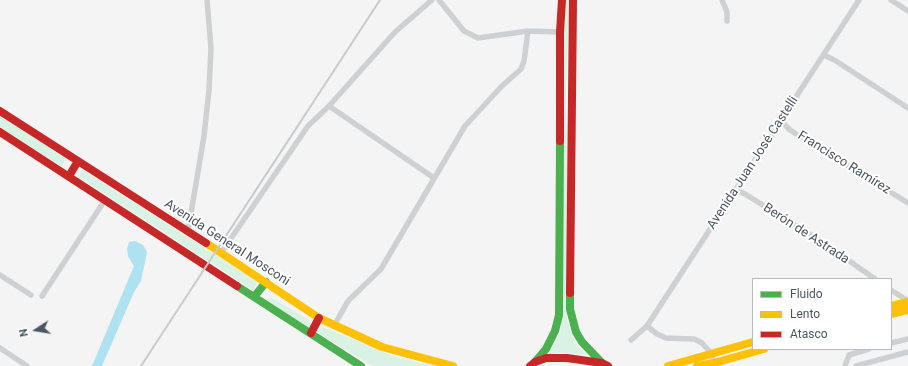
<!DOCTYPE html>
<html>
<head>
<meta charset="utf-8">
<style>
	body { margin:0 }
	#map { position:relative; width:908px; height:366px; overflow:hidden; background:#f4f4f4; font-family:Roboto,sans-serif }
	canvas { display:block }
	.legend { position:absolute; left:752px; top:278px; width:140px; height:72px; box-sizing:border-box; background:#fff; border:1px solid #b7bbc0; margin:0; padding:5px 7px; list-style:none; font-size:12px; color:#4a5661 }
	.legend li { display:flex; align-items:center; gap:8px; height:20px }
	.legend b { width:20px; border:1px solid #b7bbc0 }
	.north { position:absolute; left:16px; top:310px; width:40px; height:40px; -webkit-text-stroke:3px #fff; paint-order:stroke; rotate:258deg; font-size:11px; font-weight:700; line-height:16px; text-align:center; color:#4a5661 }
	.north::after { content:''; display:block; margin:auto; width:14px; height:18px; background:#4a5661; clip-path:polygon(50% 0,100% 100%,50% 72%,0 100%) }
</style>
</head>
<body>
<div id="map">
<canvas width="908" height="366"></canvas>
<ul class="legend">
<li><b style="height:5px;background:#4caf50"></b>Fluido</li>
<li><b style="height:5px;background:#ffc107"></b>Lento</li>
<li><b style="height:5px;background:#c62828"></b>Atasco</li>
</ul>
<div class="north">N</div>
</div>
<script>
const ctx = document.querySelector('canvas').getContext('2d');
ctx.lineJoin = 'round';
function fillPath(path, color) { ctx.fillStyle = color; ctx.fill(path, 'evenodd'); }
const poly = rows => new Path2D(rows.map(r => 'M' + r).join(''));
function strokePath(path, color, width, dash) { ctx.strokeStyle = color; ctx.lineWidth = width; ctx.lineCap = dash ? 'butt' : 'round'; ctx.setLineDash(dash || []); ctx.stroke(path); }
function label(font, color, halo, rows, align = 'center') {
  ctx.font = font + ' Roboto,sans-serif'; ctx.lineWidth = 4; ctx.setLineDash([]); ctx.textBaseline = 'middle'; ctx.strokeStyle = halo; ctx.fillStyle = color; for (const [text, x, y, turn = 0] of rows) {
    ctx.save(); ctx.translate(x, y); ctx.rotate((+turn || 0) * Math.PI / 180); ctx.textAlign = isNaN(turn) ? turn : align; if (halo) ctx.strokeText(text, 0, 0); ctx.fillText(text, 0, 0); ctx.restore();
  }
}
const green = poly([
	[565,0,570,0,566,85,567,320,575,343,586,355,561,353,547,355,561,331,561,86],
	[0,115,67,158,61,166,0,127],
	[82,170,258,282,253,290,78,176],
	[272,298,309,320,311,327,308,329,264,300],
	[321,326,395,357,436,366,372,366,317,332]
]);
const water = poly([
	[135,241,143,245,147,252,141,281,134,292,102,366,92,366,134,266,128,256,127,249,129,242]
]);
const street = poly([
	[439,0,464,31,478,38,528,31,560,32],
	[722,0,727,12,727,21],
	[891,0,908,11],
	[824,55,836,61,908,108],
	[329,106,434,178],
	[781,121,790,130,908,203],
	[736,190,745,194,824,243,875,279],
	[188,231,204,136,209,90,211,48,207,0],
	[221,253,308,126,329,106,395,32,432,0],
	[0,275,31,295],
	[891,290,908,301],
	[42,296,105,200],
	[335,324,348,301,381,269,465,126,501,87,521,69,524,61,528,31],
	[647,326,657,334,666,338,694,339,702,343,711,353,714,363],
	[631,340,647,326,859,0],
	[891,343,908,339],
	[0,348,27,366],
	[845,366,849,355,869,349],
	[856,366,908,352]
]);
const fast = poly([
	[237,286,361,366],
	[570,293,570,309,576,332,582,342,602,363],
	[254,297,266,282],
	[535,362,546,349,555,331,559,315,560,141]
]);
const slow = poly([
	[206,243,319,318,382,347,453,366],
	[891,306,908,302],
	[891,314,908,310],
	[668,366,753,342],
	[697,366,714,363,764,349]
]);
const jam = poly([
	[0,111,206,243],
	[0,132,237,286],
	[560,141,560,32,562,0],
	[69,176,78,161],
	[570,293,573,0],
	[311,333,319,318],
	[530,366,535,362,546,358,567,358,602,363,608,366]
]);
const rail = poly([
	[141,366,380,0]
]);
const streetNames = [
	["Avenida Juan José Castelli",753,163,-57],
	["Francisco Ramírez",844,163,32],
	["Berón de Astrada",806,234,33],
	["Avenida General Mosconi",227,243,33]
];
fillPath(green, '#d9f2e3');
fillPath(water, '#aee2f0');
strokePath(street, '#ced0d2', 5.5);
strokePath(fast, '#4caf50', 8);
strokePath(slow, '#ffc107', 8);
strokePath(jam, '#c62828', 8);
strokePath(rail, '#c9cacc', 2);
label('13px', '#4a5661', '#fff', streetNames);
</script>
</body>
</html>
